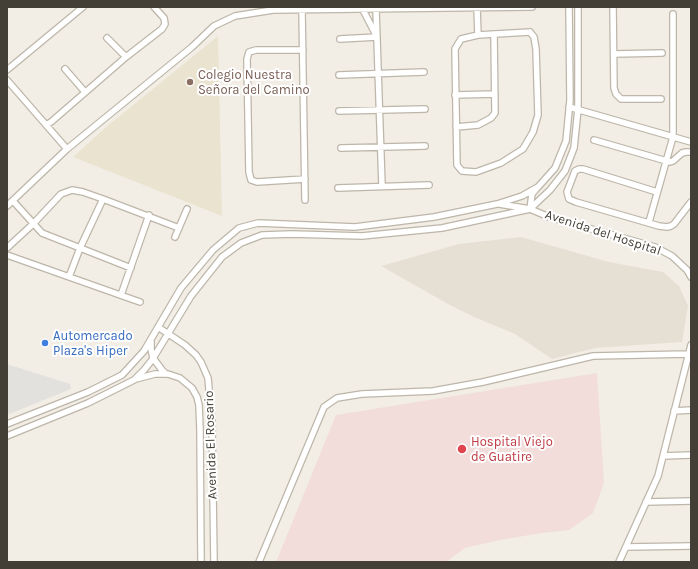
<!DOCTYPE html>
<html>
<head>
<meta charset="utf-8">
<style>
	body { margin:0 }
	#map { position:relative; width:698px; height:569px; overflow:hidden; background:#f2eee6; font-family:Karla,sans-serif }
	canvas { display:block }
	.frame { position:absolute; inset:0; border:8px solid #443f36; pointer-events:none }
</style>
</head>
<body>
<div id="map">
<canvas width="698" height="569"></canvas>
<div class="frame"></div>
</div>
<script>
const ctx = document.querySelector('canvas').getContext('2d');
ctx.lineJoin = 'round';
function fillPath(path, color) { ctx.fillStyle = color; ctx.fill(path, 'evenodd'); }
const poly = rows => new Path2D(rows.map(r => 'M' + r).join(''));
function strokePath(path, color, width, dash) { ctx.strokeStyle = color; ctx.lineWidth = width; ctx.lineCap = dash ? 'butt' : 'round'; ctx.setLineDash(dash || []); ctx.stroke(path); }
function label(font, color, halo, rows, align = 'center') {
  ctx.font = font + ' Karla,sans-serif'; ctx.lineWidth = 4; ctx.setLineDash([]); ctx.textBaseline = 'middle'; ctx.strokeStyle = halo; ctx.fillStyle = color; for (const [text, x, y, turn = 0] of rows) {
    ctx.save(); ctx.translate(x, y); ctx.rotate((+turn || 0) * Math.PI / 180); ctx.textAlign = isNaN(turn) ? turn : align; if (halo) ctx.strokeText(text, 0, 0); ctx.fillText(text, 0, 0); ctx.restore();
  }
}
const residential = poly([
	[521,237,609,262,663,272,679,286,688,306,682,342,595,348,552,359,515,334,474,317,448,304,381,266,459,244]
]);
const education = poly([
	[218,36,222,216,73,157,105,128]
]);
const medical = poly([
	[597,373,604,483,593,513,569,530,542,533,500,540,465,548,446,562,276,562,336,415]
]);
const parking = poly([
	[7,364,70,384,71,389,7,415]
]);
const minor = poly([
	[613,7,614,88,616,94,621,99,661,99],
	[477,8,478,35],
	[302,10,305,200],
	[376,10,382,186],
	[530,32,534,37,536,49,538,115,533,132,523,149,501,163,476,172,462,171,457,165,455,49,461,39,478,35,530,32],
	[107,38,126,57],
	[340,39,377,37,362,8],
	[303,50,256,50,249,52,247,59,249,172,251,180,257,182,305,179],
	[614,54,662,53],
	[65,69,85,92],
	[7,70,83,7],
	[339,75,424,72],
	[7,80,67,149],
	[455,95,495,94],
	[569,107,691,142],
	[339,111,425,109],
	[46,125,51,122,126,57,162,29,165,24,164,18,154,7],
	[456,127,478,125,491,118,495,113,494,34],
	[594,140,670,162,673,161,682,153,686,152,691,152],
	[341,148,425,146],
	[338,188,429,185],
	[657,192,583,169,579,169,575,171,567,192,569,199,576,202,659,226,667,227,671,226,674,224,691,202],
	[13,201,42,233,131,268],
	[499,204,530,209,549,217,655,247,672,256,687,270,691,277],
	[7,206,67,149,192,47,214,26,235,16,273,10,532,7],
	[530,209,532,194,537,188],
	[649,222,673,137,673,14],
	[175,237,187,209],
	[7,248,33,224,61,194,72,190,83,192,103,199,179,228],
	[7,255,140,302],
	[69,277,80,248,103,199],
	[121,295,149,215],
	[158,327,185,345,196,355,201,362,208,378,212,423,214,562],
	[151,341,151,349,153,358,162,370,166,374],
	[136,379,155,374,168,374,180,378,192,388,197,397,199,405,200,430,201,562],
	[674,411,691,410],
	[7,424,88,392,122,375,144,351,181,288,213,250,239,228,258,223,355,227,434,217,497,204,522,196,538,187,555,168,566,141,570,100,569,7],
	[7,436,88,403,134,380,144,370,152,360,191,296,222,257,241,243,262,235,292,234,362,236,442,228,530,209,550,190,565,171,574,148,578,109,578,7],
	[663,456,691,455],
	[646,502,691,501],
	[626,547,691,546],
	[259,562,324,407,337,398,362,394,433,391,483,382,593,356,688,354],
	[619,562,658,476,691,345]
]);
const markers = [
	[190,82,4,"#8d6e63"],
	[45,343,4,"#3f7fe0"],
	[462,449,5,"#e0444e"]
];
const educationNames = [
	["Colegio Nuestra",198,75],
	["Señora del Camino",198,90]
];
const streetNames = [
	["Avenida del Hospital",603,233,18],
	["Avenida El Rosario",211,445,-92]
];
const shopNames = [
	["Automercado",53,336],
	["Plaza's Hiper",53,351]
];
const healthNames = [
	["Hospital Viejo",471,442],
	["de Guatire",471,457]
];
fillPath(residential, '#e6e0d4');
fillPath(education, '#eae3d0');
fillPath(medical, '#f2ddda');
fillPath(parking, '#e3e1de');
strokePath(minor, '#bdb6a9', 8);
strokePath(minor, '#fff', 5.5);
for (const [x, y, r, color] of markers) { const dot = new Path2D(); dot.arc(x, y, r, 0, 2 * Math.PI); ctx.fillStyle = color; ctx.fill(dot); strokePath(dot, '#fff', 1.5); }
label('13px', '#785e54', '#fff', educationNames, 'left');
label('13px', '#443f36', '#fff', streetNames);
label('13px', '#366cbe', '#fff', shopNames, 'left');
label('13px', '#be3a42', '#fff', healthNames, 'left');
</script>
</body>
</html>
